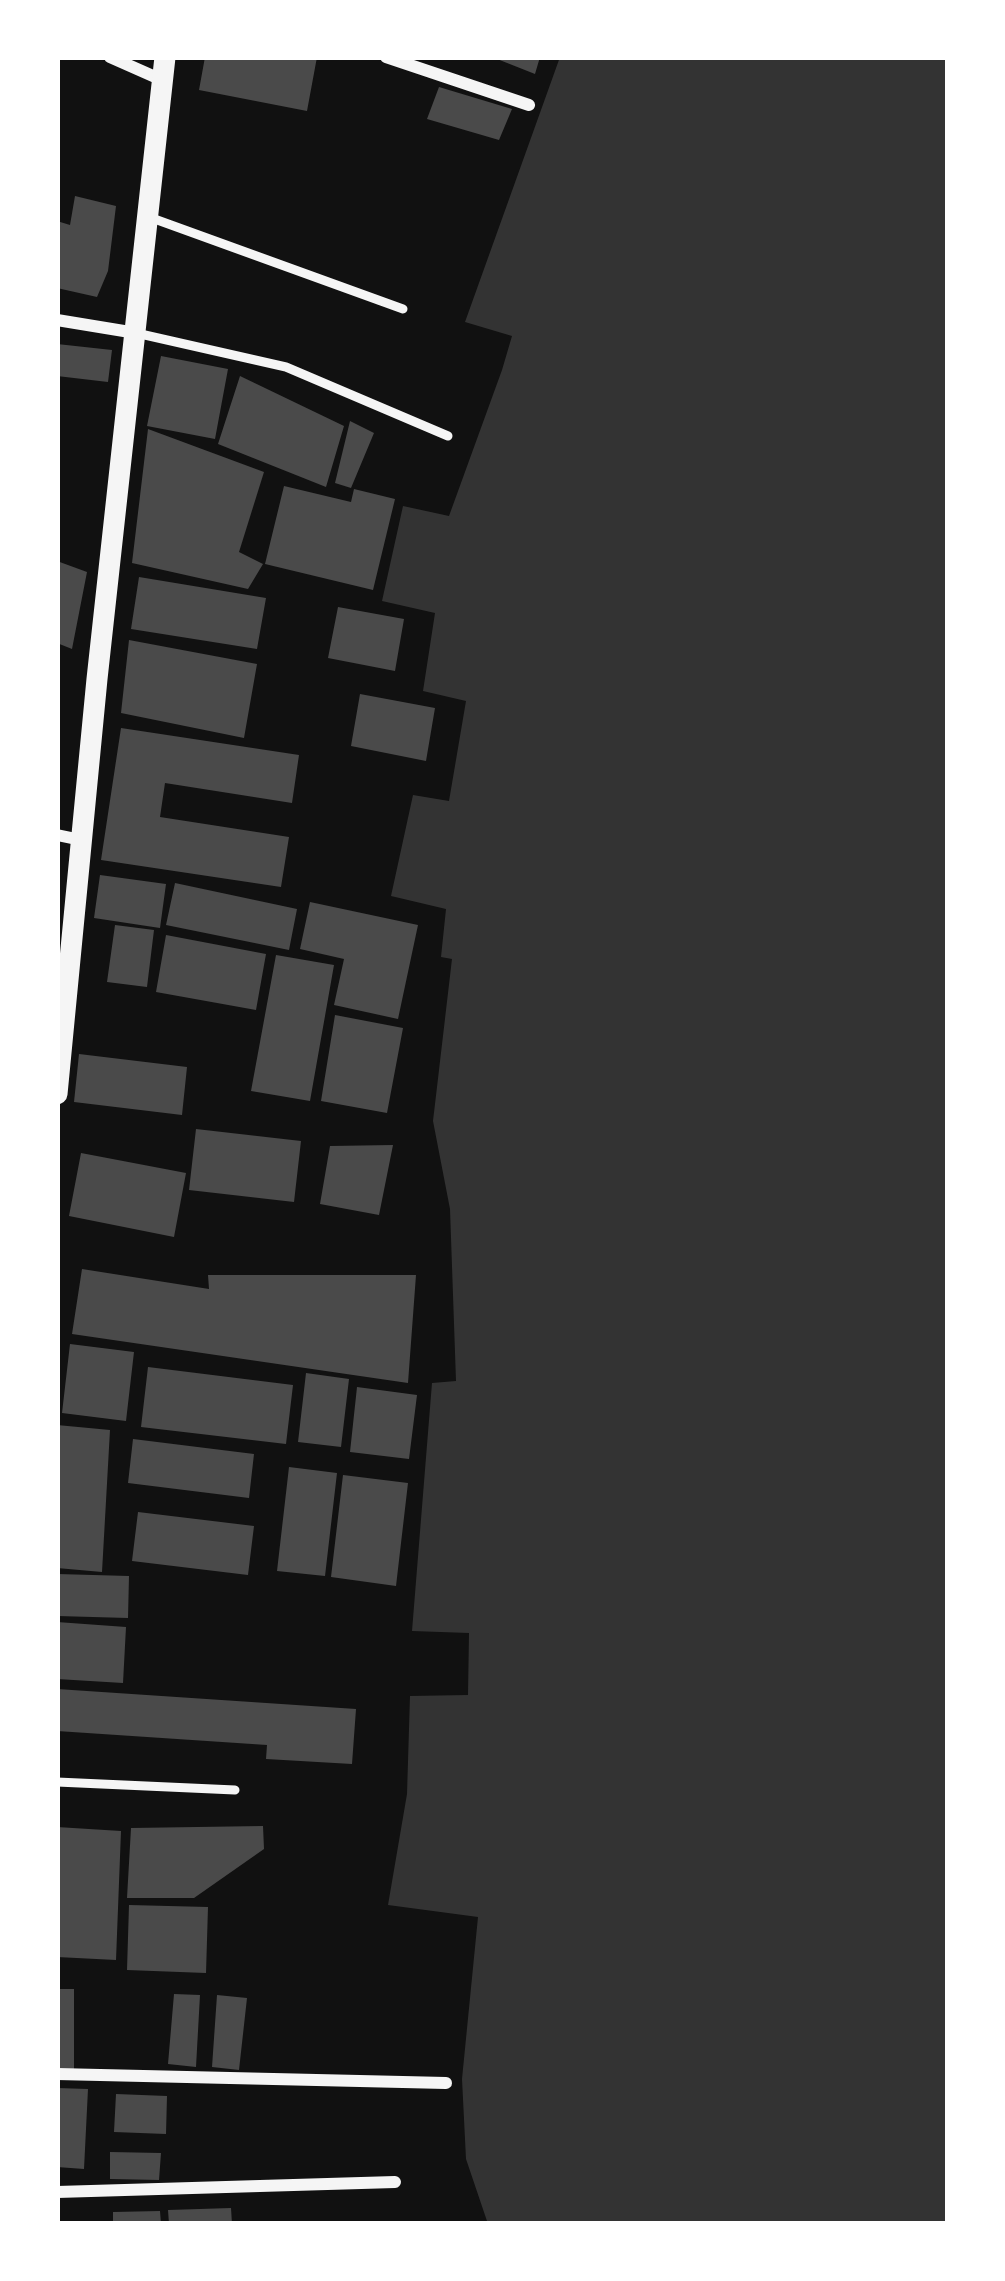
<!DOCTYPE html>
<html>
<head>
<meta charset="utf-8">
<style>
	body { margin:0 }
	#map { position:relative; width:1005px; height:2281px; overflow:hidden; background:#111; font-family:"Alegreya Sans",sans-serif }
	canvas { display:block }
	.frame { position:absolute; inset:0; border:60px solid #fff; pointer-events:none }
</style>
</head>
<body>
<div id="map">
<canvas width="1005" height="2281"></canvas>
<div class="frame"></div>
</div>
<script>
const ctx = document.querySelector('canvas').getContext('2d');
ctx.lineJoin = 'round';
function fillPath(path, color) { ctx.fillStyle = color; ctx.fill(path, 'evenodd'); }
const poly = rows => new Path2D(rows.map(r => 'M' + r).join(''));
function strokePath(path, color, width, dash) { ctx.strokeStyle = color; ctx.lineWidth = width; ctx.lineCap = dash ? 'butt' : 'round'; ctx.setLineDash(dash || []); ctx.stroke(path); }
const water = poly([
	[560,57,948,57,948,2224,488,2224,466,2159,462,2079,478,1917,388,1905,407,1794,410,1696,468,1695,469,1633,412,1631,432,1383,456,1381,450,1209,433,1121,452,959,441,957,446,909,391,896,413,795,449,801,466,701,423,691,435,613,382,601,403,506,449,516,502,370,512,336,465,322]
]);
const building = poly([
	[205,57,317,57,307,111,199,90],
	[492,57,540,57,535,74],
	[439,87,512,109,499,140,427,119],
	[75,196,116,206,108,271,97,297,57,288,57,221,70,225],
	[57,344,112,350,108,382,57,376],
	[161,356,228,369,215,439,147,426],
	[240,376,344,426,326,487,218,444],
	[350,421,374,433,351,488,335,483],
	[148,429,264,472,239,552,263,564,248,589,132,563],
	[284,486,351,502,354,489,395,499,373,590,265,564],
	[57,561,87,572,72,649,57,643],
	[139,577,266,598,257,649,131,629],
	[338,607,404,619,395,671,328,658],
	[129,640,257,664,244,738,121,713],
	[360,694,435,708,426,761,351,746],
	[121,728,299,755,292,803,165,783,160,817,289,837,281,887,101,860],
	[100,875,166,884,160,928,94,918],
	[175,883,297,909,289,950,166,925],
	[310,902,418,925,398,1019,334,1005,344,959,300,949],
	[115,925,154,930,147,987,107,982],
	[166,935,266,954,256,1010,156,992],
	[276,955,334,965,310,1101,251,1091],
	[335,1015,403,1028,387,1113,321,1101],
	[79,1054,187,1067,182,1115,74,1102],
	[196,1129,301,1141,294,1202,189,1190],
	[393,1145,379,1215,320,1204,330,1146],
	[81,1153,186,1173,174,1237,69,1216],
	[82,1269,209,1289,208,1275,416,1275,408,1383,72,1334],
	[70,1344,134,1352,126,1421,62,1413],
	[148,1367,293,1385,286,1444,141,1427],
	[306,1373,349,1379,341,1447,298,1442],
	[357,1387,417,1395,409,1459,350,1452],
	[57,1425,110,1430,102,1572,57,1568],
	[133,1439,254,1454,249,1498,128,1483],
	[289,1467,337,1473,325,1576,277,1571],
	[343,1475,408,1483,396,1586,331,1577],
	[138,1512,254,1526,248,1575,132,1561],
	[57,1574,129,1576,128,1618,57,1616],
	[57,1622,126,1627,123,1683,57,1679],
	[57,1689,356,1709,352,1764,266,1759,267,1745,57,1731],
	[263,1826,264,1849,194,1898,127,1898,131,1828],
	[57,1827,121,1831,116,1960,57,1957],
	[129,1905,208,1907,206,1973,127,1970],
	[57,1989,74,1989,74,2071,57,2071],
	[174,1994,200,1995,196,2067,168,2064],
	[217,1995,247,1998,239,2070,212,2067],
	[57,2088,88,2089,84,2169,57,2167],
	[116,2094,167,2096,166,2134,114,2132],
	[110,2152,161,2153,159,2180,110,2179],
	[231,2208,232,2224,169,2224,168,2210],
	[160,2211,161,2224,113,2224,113,2212]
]);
const service = poly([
	[149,217,403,309],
	[136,333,286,367,448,436],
	[57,1782,235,1790]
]);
const minor = poly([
	[110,57,162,80],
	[386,57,529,105],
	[57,320,136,333],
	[57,835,81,840],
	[57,2074,446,2083],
	[57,2192,395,2182]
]);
const tertiary = poly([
	[57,1094,97,679,165,57]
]);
fillPath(water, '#333');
fillPath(building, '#4a4a4a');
strokePath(service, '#f5f5f5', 9);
strokePath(minor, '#f5f5f5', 12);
strokePath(tertiary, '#f5f5f5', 21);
</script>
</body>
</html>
